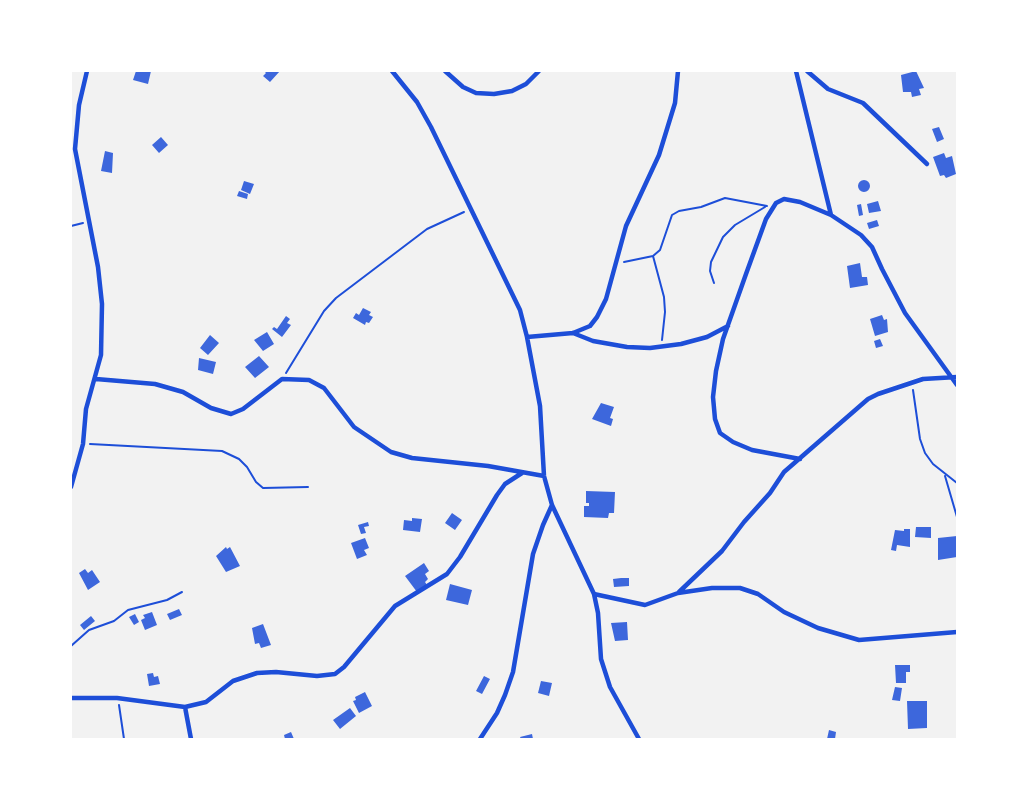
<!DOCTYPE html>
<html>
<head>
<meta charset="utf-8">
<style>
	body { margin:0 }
	#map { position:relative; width:1028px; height:810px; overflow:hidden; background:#f2f2f2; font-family:"Roboto Condensed",sans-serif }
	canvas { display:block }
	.frame { position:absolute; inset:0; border:72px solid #fff; pointer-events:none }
</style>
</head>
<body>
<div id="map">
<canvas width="1028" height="810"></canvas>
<div class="frame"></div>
</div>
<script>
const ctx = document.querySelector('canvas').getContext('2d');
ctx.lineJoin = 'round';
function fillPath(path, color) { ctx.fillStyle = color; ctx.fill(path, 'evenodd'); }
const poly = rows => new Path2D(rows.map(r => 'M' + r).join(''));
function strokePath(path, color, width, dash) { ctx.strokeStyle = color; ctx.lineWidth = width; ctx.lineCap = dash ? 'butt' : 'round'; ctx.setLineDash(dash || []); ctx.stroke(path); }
const building = poly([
	[136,71,151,71,148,84,133,80],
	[264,71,280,71,270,82,263,76,266,73],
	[916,71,924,88,919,89,921,95,912,97,911,92,903,92,901,75],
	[939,127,944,139,937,142,932,129],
	[161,137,168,145,159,153,152,145],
	[105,151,113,153,112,173,101,171],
	[944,153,946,158,952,156,956,174,946,178,944,175,940,176,933,157],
	'858 186a6 6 0 1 1 12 0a6 6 0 1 1-12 0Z',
	[244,181,254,184,250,194,241,190],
	[239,191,248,194,247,199,237,196],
	[878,201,881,211,869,213,867,204],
	[861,204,863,215,859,216,857,205],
	[877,220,879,226,869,229,867,223],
	[860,263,862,277,867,277,868,285,850,288,847,266],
	[363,308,371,312,369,315,373,317,369,323,366,322,365,325,353,318,356,313,359,315],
	[882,315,884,320,887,319,888,332,875,336,870,319],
	[286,316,290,319,287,323,291,325,282,337,272,329,274,327,277,329],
	[267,332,274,344,263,351,254,340],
	[210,335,219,343,208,355,200,348],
	[880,339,883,346,876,348,874,341],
	[259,356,269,367,255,378,245,367],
	[199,358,216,362,213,374,198,370],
	[601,403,614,407,610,418,613,419,611,426,592,419],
	[586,491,615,492,614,513,609,513,608,518,584,517,584,506,589,506,589,503,586,503],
	[452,513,462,520,455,530,445,523],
	[412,518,422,519,420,532,403,530,404,520,412,521],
	[368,522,369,526,364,527,366,533,361,534,358,525],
	[916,527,931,527,931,538,915,537],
	[904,529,910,529,910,547,897,545,896,551,891,550,895,530,904,531],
	[957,536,957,557,938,560,938,538],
	[365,538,369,548,364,550,367,555,357,559,351,543],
	[226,547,227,549,230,547,240,566,226,572,216,556],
	[424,563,429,571,425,574,428,579,425,582,427,585,417,592,405,576],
	[85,569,88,573,92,570,100,582,88,590,79,573],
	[621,578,629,578,629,586,614,587,613,579],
	[450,584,472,590,468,605,446,600],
	[179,609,182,615,170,620,167,614],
	[152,612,157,625,145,630,141,620,145,618,143,615],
	[135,614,139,622,134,625,129,617],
	[91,616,95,621,84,630,80,625],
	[627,622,628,640,615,641,611,623],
	[263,624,271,645,261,648,259,643,255,644,252,628],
	[895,665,910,665,910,672,906,672,906,683,896,683],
	[153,673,154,677,158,676,160,684,149,686,147,674],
	[484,676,490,679,482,694,476,691],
	[541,681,552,683,549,696,538,693],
	[895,687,902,688,900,701,892,700],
	[365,692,372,706,359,713,353,701,356,700,355,697],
	[907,701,927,701,927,728,908,729],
	[350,708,356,716,340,729,333,720],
	[829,730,836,732,835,739,827,739],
	[291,732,294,739,285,739,284,735],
	[532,734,533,739,521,739,520,737]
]);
const path = poly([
	[71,226,83,223],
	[653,256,664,297,665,312,662,340],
	[624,262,653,256,660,250,672,215,679,211,701,207,725,198,767,206],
	[714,283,710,271,711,262,723,237,735,225,765,207],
	[286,373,324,311,336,298,427,229,464,212],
	[913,390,920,439,925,453,933,464,957,483],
	[90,444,222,451,239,459,247,467,256,482,263,488,308,487],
	[945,476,957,517],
	[71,646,89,630,114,621,128,610,167,600,182,592],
	[119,705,124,739]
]);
const minor = poly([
	[392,71,417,102,431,127,520,310,527,337,540,406,544,476,552,505,594,594,598,613,601,659,610,687,639,739],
	[445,71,463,87,476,93,494,94,512,91,526,84,539,71],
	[796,71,831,215,861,235,872,247,882,269,905,313,957,385],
	[807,71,828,89,863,103,927,164],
	[573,333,593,341,627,347,650,348,681,344,707,337,728,326],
	[527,337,573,333,590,326,597,317,606,299,626,226,659,155,675,103,678,71],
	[96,379,155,384,183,392,211,408,231,414,243,409,282,379,309,380,324,388,354,427,391,452,412,458,488,466,544,476],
	[800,459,752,450,733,442,720,433,715,419,713,397,716,371,723,339,746,274,766,219,776,203,784,199,800,202,831,215],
	[71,487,83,444,86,409,101,355,102,304,98,267,75,149,79,105,87,71],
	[679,592,722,551,744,522,770,493,784,472,868,399,878,394,923,379,957,377],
	[594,594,645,605,678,593,712,588,740,588,758,594,784,612,818,628,859,640,957,632],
	[71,698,117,698,185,707,206,702,233,681,257,673,276,672,317,676,335,674,344,667,395,606,447,574,460,557,497,495,505,484,522,473],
	[185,707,191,739],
	[480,739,497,713,505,695,513,672,533,554,543,525,552,505]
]);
fillPath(building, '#3d67dc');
strokePath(path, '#1d4ed8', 2);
strokePath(minor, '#1d4ed8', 4.5);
</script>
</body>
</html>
